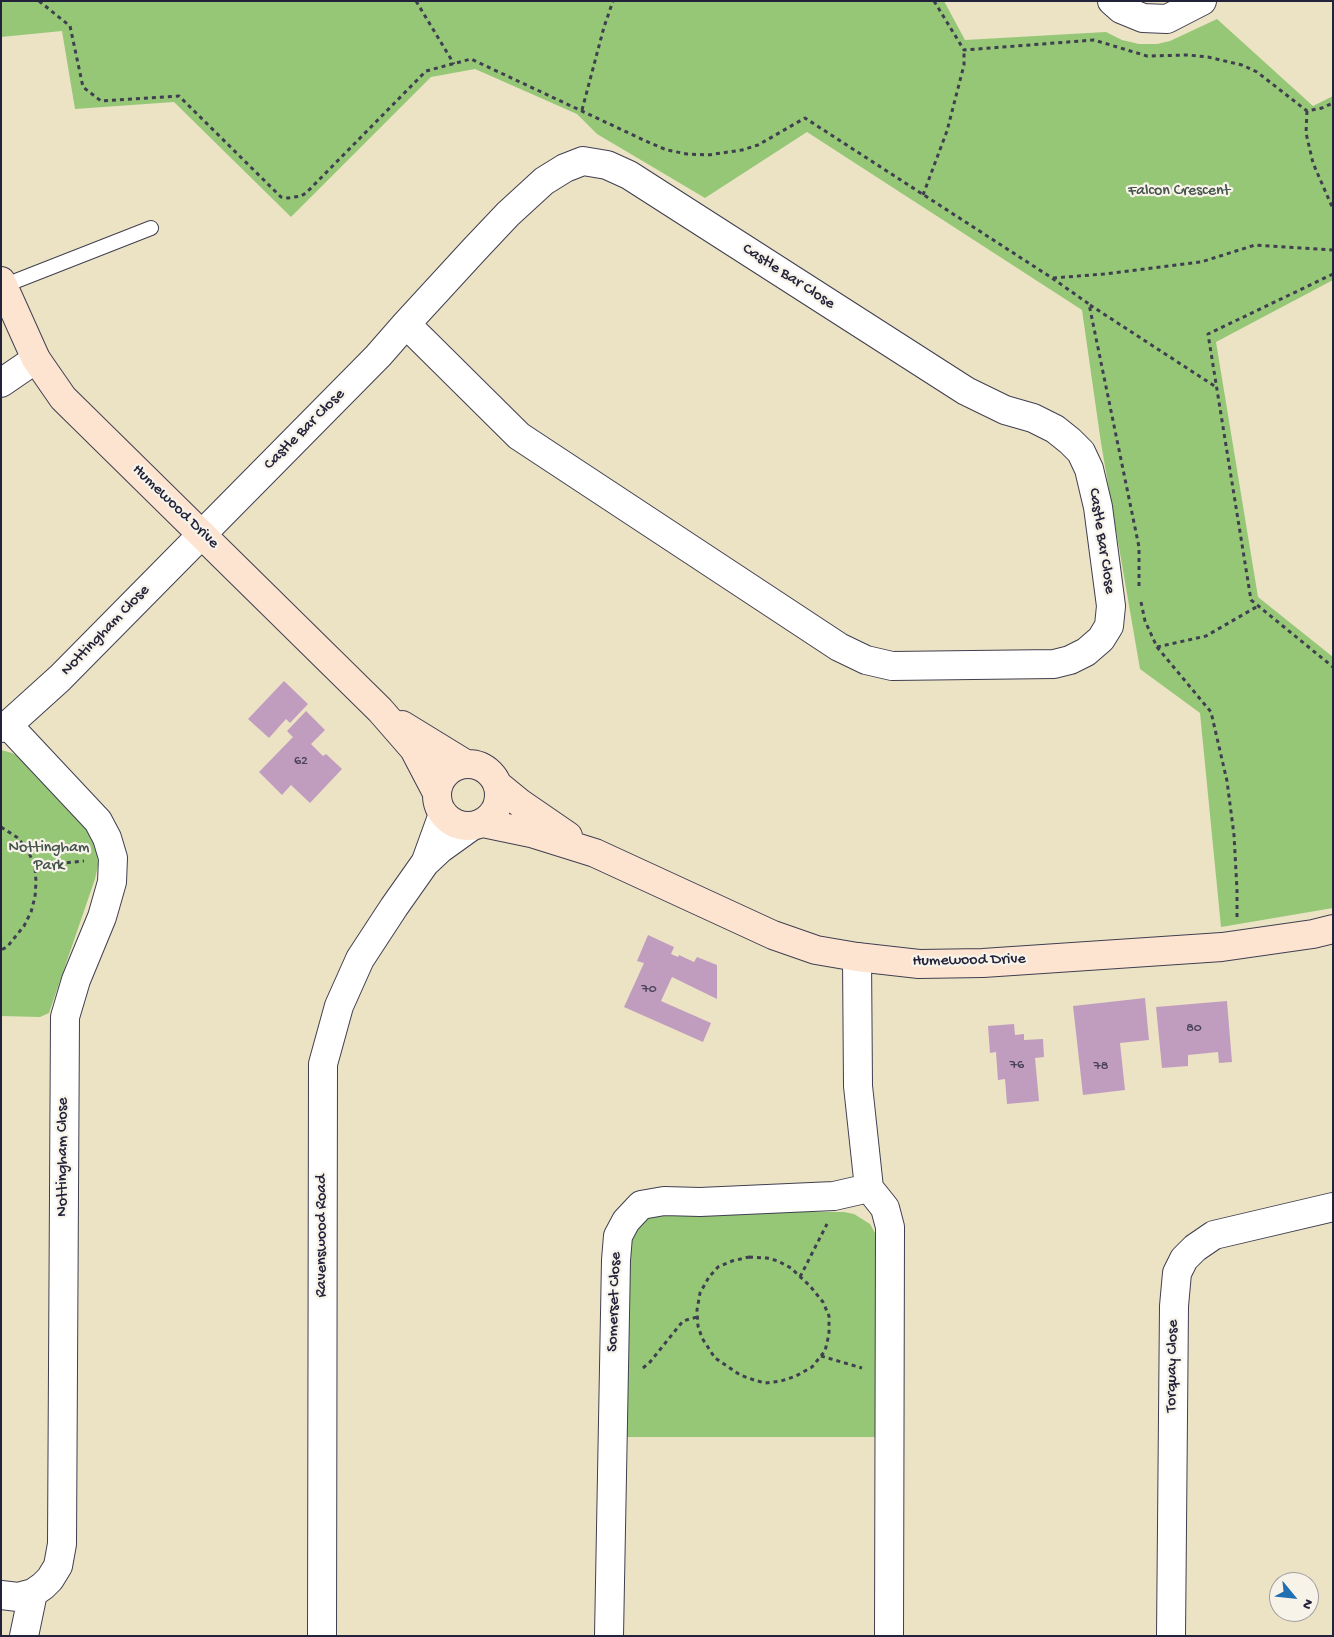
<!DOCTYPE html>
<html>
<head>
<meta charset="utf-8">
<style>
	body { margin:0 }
	#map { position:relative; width:1334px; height:1637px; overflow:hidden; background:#ece3c5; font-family:"Gochi Hand",sans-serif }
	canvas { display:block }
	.frame { position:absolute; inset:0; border:2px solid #22223b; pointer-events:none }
	.north { position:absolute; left:1269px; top:1572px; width:50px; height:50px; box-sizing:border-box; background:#f7f3e8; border:1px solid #a29fa3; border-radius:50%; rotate:118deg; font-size:14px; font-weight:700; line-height:20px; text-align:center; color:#22223b }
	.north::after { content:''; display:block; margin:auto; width:18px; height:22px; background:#1f6fb2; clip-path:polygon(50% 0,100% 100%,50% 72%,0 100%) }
</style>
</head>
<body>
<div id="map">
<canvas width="1334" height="1637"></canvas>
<div class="frame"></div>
<div class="north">N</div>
</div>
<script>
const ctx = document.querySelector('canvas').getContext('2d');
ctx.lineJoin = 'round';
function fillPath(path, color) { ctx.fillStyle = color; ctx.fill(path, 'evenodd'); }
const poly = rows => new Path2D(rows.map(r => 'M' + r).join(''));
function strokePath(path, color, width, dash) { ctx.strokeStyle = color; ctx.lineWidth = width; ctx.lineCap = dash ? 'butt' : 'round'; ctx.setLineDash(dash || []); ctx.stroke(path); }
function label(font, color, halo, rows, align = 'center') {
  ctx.font = font + ' "Gochi Hand",sans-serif'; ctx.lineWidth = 4.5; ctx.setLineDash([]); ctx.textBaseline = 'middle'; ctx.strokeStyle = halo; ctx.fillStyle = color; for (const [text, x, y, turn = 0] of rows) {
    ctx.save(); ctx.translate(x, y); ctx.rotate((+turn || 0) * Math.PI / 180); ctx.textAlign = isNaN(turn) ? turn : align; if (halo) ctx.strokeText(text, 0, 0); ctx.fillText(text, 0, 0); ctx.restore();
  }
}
const green = poly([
	[1,1,944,1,965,40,1106,32,1122,40,1139,44,1157,44,1170,41,1217,19,1313,106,1333,96,1333,280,1216,342,1258,597,1333,657,1333,908,1221,927,1200,713,1140,669,1101,443,1082,310,807,132,705,198,597,134,577,114,475,69,431,77,291,217,174,102,75,109,62,31,1,37],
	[1,750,12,753,21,758,85,823,92,836,97,850,98,865,95,879,49,1013,40,1017,1,1016],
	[663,1212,844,1212,854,1214,870,1224,880,1242,880,1437,625,1437,626,1245,643,1219]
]);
const building = poly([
	[284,681,308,704,290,723,286,719,269,738,248,719],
	[306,711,325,730,311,744,323,756,326,754,342,769,310,803,291,785,282,795,259,772,293,737,287,731],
	[648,935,674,947,671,954,678,957,679,955,694,962,697,957,717,965,717,999,672,977,661,1001,711,1023,703,1042,624,1007,644,963,637,961],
	[1145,998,1149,1040,1120,1043,1125,1090,1083,1095,1073,1006],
	[1227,1001,1232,1062,1219,1063,1218,1052,1188,1055,1188,1066,1162,1068,1156,1007],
	[1014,1024,1015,1035,1024,1034,1024,1040,1043,1039,1044,1057,1035,1058,1039,1101,1007,1104,1005,1079,998,1080,996,1052,990,1053,988,1026]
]);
const path = poly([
	[39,1,70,26,83,87,101,101,179,96,281,197,288,198,301,196,306,193,426,71,471,59,650,143,667,150,687,154,708,155,742,150,758,145,805,118,1052,278,1089,304,1139,547,1139,586],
	[416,1,454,64],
	[934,1,964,50,1094,40,1147,56,1188,55,1208,57,1242,65,1257,72,1307,111,1322,108,1333,103],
	[582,110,604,27,613,1],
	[1307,111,1306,133,1313,163,1333,209],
	[923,195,947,131,964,65,964,50],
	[1333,274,1208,334,1251,600,1333,667],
	[1053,278,1104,274,1201,262,1255,245,1333,250],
	[1090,305,1216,387],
	[1141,602,1145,621,1157,647,1211,712,1227,781,1234,835,1237,890,1237,918],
	[1157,647,1206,636,1258,606],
	[1,827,18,838,28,851,35,866,36,882,35,897,31,912,24,926,7,947,1,950],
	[35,866,84,861],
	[749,1257,767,1258,778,1261,791,1268,810,1286,823,1302,829,1316,829,1334,825,1351,812,1367,796,1376,781,1381,765,1383,754,1380,740,1375,715,1358,702,1338,698,1326,697,1310,700,1293,709,1277,718,1267,732,1261,749,1257],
	[800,1277,827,1224],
	[821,1356,862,1368],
	[643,1368,650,1362,683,1321,697,1317]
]);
const lane = poly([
	[3,286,151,228]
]);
const street = poly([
	[1112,1,1121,9,1143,18,1167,19,1202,1],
	[1,383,36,359],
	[1,728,8,725,60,678,378,356,406,324,474,250,508,214,544,181,565,168,583,161,607,165,629,175,966,391,1005,410,1033,418,1055,429,1070,441,1081,452,1089,469,1098,507,1111,606,1109,626,1101,639,1086,652,1070,660,1054,664,892,666,866,660,839,647,519,436,406,324],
	[426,861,443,814],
	[857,957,858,1086,869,1188,885,1208,890,1227,889,1636],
	[1,1595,18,1597,33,1593,43,1586,50,1579,58,1566,62,1544,65,1017,76,980,102,917,112,882,113,858,107,838,98,821,8,725],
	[24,1636,33,1593],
	[322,1636,323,1064,339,1006,360,959,394,907,425,863,440,849,472,826],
	[609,1636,616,1260,618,1236,626,1221,641,1205,664,1201,700,1202,834,1196,869,1188],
	[1171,1636,1174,1306,1177,1273,1184,1259,1195,1248,1214,1235,1333,1207]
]);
const secondary = poly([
	[1,281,36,359,63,398,380,710,414,749,437,793],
	[402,725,464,763],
	'437 795a31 31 0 1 1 62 0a31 31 0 1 1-62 0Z',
	[498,785,520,803,568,836],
	[483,823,531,833,595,853,773,935,816,950,857,957,919,964,983,963,1222,947,1313,934,1333,929]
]);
const numberNames = [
	["62",301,762],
	["70",649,990],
	["80",1194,1029],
	["76",1017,1066],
	["78",1101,1067]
];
const parkNames = [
	["Falcon Crescent",1179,192],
	["Nottingham",49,849],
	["Park",49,867]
];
const streetNames = [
	["Castle Bar Close",788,277,33],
	["Castle Bar Close",305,430,-45],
	["Humewood Drive",175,507,44],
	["Castle Bar Close",1101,541,81],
	["Nottingham Close",106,631,-46],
	["Humewood Drive",969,961,-1],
	["Nottingham Close",64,1157,-90],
	["Ravenswood Road",323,1236,-90],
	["Somerset Close",615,1302,-88],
	["Torquay Close",1173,1366,-89]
];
fillPath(green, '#95c777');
fillPath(building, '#c09dbe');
strokePath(lane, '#403f50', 16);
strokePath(street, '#403f50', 30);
strokePath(secondary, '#403f50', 30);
strokePath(path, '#403f50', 3, [4, 4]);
strokePath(lane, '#fff', 14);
strokePath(street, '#fff', 28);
strokePath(secondary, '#fde4d0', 28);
label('14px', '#4a415c', null, numberNames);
label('16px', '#44544d', '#f7f3e8', parkNames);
label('16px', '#22223b', '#f7f3e8', streetNames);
</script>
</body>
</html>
